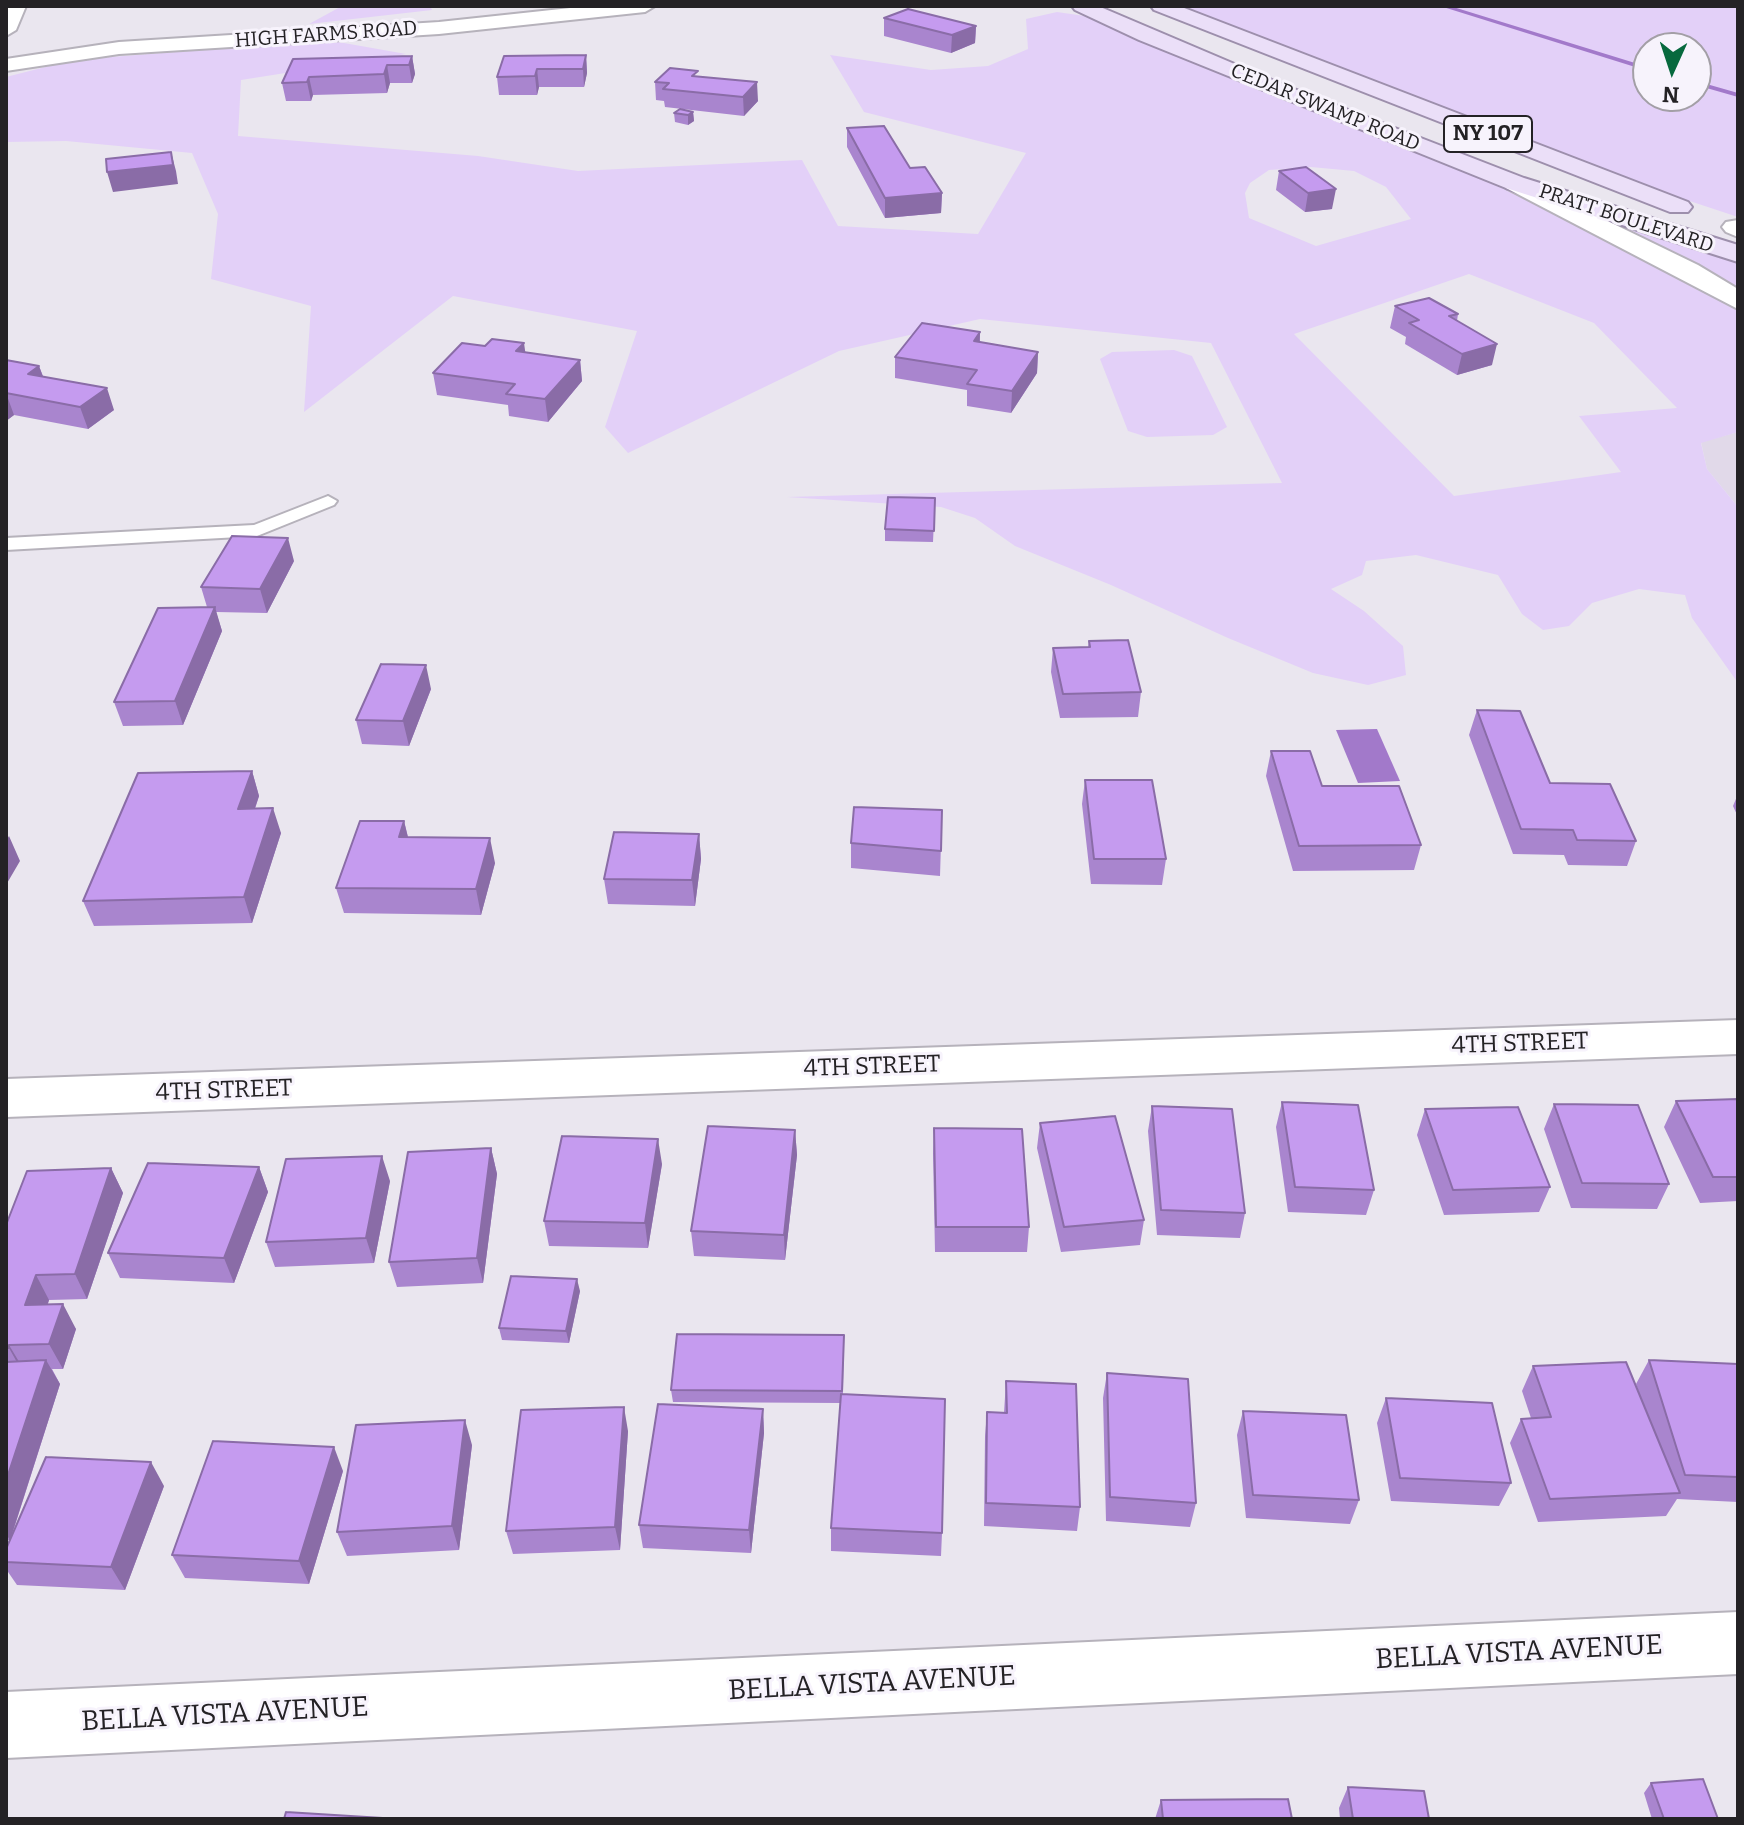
<!DOCTYPE html>
<html>
<head>
<meta charset="utf-8">
<style>
	body { margin:0 }
	#map { position:relative; width:1744px; height:1825px; overflow:hidden; background:#eae6ef; font-family:Bitter,serif }
	canvas { display:block }
	.frame { position:absolute; inset:0; border:8px solid #242225; pointer-events:none }
	.north { position:absolute; left:1632px; top:32px; width:80px; height:80px; box-sizing:border-box; background:#f7f3fc; border:2px solid #a39fa6; border-radius:50%; rotate:183deg; font-size:22px; font-weight:700; line-height:32px; text-align:center; color:#242225 }
	.north::after { content:''; display:block; margin:auto; width:28px; height:36px; background:#07693e; clip-path:polygon(50% 0,100% 100%,50% 72%,0 100%) }
</style>
</head>
<body>
<div id="map">
<canvas width="1744" height="1825"></canvas>
<div class="frame"></div>
<div class="north">N</div>
</div>
<script>
const ctx = document.querySelector('canvas').getContext('2d');
ctx.lineJoin = 'round';
function fillPath(path, color) { ctx.fillStyle = color; ctx.fill(path, 'evenodd'); }
const poly = rows => new Path2D(rows.map(r => 'M' + r).join(''));
function strokePath(path, color, width, dash) { ctx.strokeStyle = color; ctx.lineWidth = width; ctx.lineCap = dash ? 'butt' : 'round'; ctx.setLineDash(dash || []); ctx.stroke(path); }
function label(font, color, halo, rows, align = 'center') {
  ctx.font = font + ' Bitter,serif'; ctx.lineWidth = 6; ctx.setLineDash([]); ctx.textBaseline = 'middle'; ctx.strokeStyle = halo; ctx.fillStyle = color; for (const [text, x, y, turn = 0] of rows) {
    ctx.save(); ctx.translate(x, y); ctx.rotate((+turn || 0) * Math.PI / 180); ctx.textAlign = isNaN(turn) ? turn : align; if (halo) ctx.strokeText(text, 0, 0); ctx.fillText(text, 0, 0); ctx.restore();
  }
}
const built = poly([
	[1738,432,1738,507,1707,469,1701,442]
]);
const green = poly([
	[342,6,430,6,432,10,309,24],
	[1168,6,1738,6,1738,217,1608,174],
	[1648,48,1696,48,1696,96,1648,96],
	[1057,12,1092,17,1511,183,1738,251,1738,432,1701,443,1707,469,1738,507,1738,683,1692,618,1685,595,1639,589,1592,603,1569,626,1543,630,1522,614,1498,575,1416,555,1366,561,1362,575,1331,589,1364,611,1403,646,1406,675,1368,685,1313,673,1228,638,1111,585,1015,546,975,518,941,507,787,497,1282,483,1211,343,980,319,839,351,628,453,605,427,637,331,453,296,304,412,311,306,211,279,218,214,192,153,66,141,6,142,6,77,73,60,327,40,406,54,241,80,238,136,478,156,578,171,802,160,838,226,978,234,1026,153,864,112,830,55,931,70,988,66,1028,49,1026,19],
	[1311,167,1354,171,1386,187,1411,219,1316,246,1249,218,1245,193,1250,183,1269,170],
	[1469,274,1594,323,1677,408,1579,416,1621,472,1454,496,1294,334],
	[1174,350,1192,356,1227,427,1213,435,1147,437,1128,431,1100,359,1112,352]
]);
const water = poly([
	[1377,729,1400,781,1358,783,1336,730]
]);
const stream = poly([
	[1440,6,1450,6,1648,67,1648,71,1440,6],
	[1696,81,1738,93,1738,97,1696,85,1696,81]
]);
const lane = poly([
	[328,496,337,501,334,505,257,536,6,550,6,538,254,525,328,496]
]);
const street = poly([
	[6,6,26,6,16,30,6,36,6,6],
	[589,6,655,6,645,12,439,34,119,54,6,71,6,59,119,42,439,22,589,6],
	[1738,1020,1738,1054,6,1117,6,1079,1738,1020],
	[1738,1612,1738,1674,6,1758,6,1692,1738,1612]
]);
const secondary = poly([
	[1515,176,1698,265,1738,289,1738,309,1506,188,1503,183,1506,178,1515,176],
	[1738,220,1738,237,1726,232,1722,227,1726,222,1738,220]
]);
const primary = poly([
	[1072,6,1098,6,1284,85,1524,178,1738,245,1738,262,1506,188,1139,40,1075,10,1072,6],
	[1151,6,1179,6,1688,202,1692,207,1688,212,1670,212,1154,10,1151,6]
]);
const wall = poly([
	[884,18,976,26,975,43,951,53,884,36],
	[586,55,587,73,584,87,539,87,537,95,499,95,497,77],
	[412,56,415,74,412,83,390,83,387,93,313,95,311,101,286,101,282,83,293,59],
	[698,76,758,101,744,116,665,107,664,101,656,100,655,82],
	[693,112,694,121,688,125,675,122,674,113],
	[847,128,910,168,942,193,941,213,885,218,847,147],
	[1279,171,1332,209,1305,212,1276,190],
	[1395,306,1458,314,1457,321,1492,365,1457,375,1405,344,1406,337,1390,328],
	[980,332,980,342,1038,352,1037,373,1011,413,967,406,967,390,895,378,895,357],
	[526,353,580,360,582,381,548,422,509,416,508,405,437,395,433,373],
	[6,360,39,366,43,376,114,410,88,429,14,415,6,421],
	[935,498,933,542,885,541,885,529],
	[294,561,267,613,216,612,222,631,183,725,123,726,114,702,207,607,201,587],
	[1089,641,1141,692,1138,717,1060,718,1051,672,1053,648,1088,647],
	[431,689,409,746,362,744,356,720],
	[1477,710,1550,783,1636,841,1627,866,1568,865,1564,855,1513,854,1469,735],
	[1271,751,1322,786,1421,845,1414,870,1293,871,1266,776],
	[252,771,259,796,255,809,281,833,252,923,94,926,83,901],
	[1085,780,1166,859,1162,885,1091,884,1082,804],
	[1738,794,1738,817,1733,806],
	[942,810,940,876,851,868,851,843],
	[404,821,408,837,495,863,481,915,344,913,336,888],
	[699,834,701,859,695,906,608,904,604,879],
	[1738,1099,1738,1201,1700,1203,1664,1127,1676,1101],
	[1282,1102,1374,1190,1366,1215,1288,1212,1276,1127],
	[1554,1104,1669,1184,1657,1209,1571,1208,1544,1129],
	[1152,1106,1245,1213,1240,1238,1157,1235,1148,1131],
	[1425,1109,1550,1187,1539,1212,1444,1215,1417,1135],
	[1040,1123,1144,1220,1140,1245,1061,1252,1037,1148],
	[934,1128,1029,1227,1027,1252,935,1252,933,1153],
	[795,1130,797,1155,785,1260,694,1256,691,1231],
	[491,1148,497,1174,483,1283,397,1287,389,1262],
	[662,1164,648,1248,549,1246,544,1221],
	[259,1167,268,1192,234,1283,120,1278,108,1253],
	[111,1168,123,1193,87,1299,49,1300,48,1304,76,1329,63,1369,52,1369,60,1384,11,1538,164,1486,125,1590,17,1585,6,1569,6,1549,10,1540,6,1540,6,1225],
	[390,1181,374,1263,275,1267,266,1242],
	[580,1291,569,1343,502,1340,499,1328],
	[844,1335,843,1394,942,1533,941,1556,831,1551,831,1528,840,1403,673,1402,671,1390],
	[1649,1360,1738,1364,1738,1502,1677,1499,1666,1516,1538,1522,1510,1443,1521,1419,1531,1418,1522,1391,1533,1366,1639,1393,1636,1384],
	[1107,1373,1196,1503,1190,1527,1106,1521,1103,1398],
	[1006,1381,1080,1507,1077,1531,984,1526,985,1436,987,1412,1004,1413],
	[1386,1398,1511,1483,1499,1506,1391,1501,1377,1423],
	[763,1409,764,1433,751,1553,643,1548,639,1525],
	[1243,1411,1359,1500,1350,1524,1246,1518,1237,1435],
	[628,1431,620,1550,513,1554,506,1531],
	[472,1445,459,1550,347,1556,337,1532],
	[343,1471,309,1584,185,1578,172,1555],
	[1651,1783,1718,1819,1652,1819,1644,1793],
	[1348,1787,1429,1819,1340,1819,1339,1808],
	[1161,1800,1292,1819,1155,1819]
]);
const shadedWall = poly([
	[976,26,975,43,951,53,952,35],
	[586,55,587,73,584,87,583,69],
	[412,56,415,74,412,83,409,65],
	[387,65,390,83,387,93,384,74],
	[537,69,539,87,537,95,535,76],
	[309,77,313,95,311,101,307,82],
	[757,82,758,101,744,116,743,97],
	[693,112,694,121,688,125,688,115],
	[171,152,176,171,178,184,113,192,107,172],
	[1336,189,1332,209,1305,212,1308,193],
	[942,193,941,213,885,218,885,198],
	[980,332,979,354,974,341],
	[524,343,527,364,516,351],
	[1497,344,1492,365,1457,375,1462,354],
	[1038,352,1037,373,1011,413,1012,391],
	[580,360,582,381,548,422,545,399],
	[39,366,47,388,28,374],
	[107,388,114,410,88,429,80,407],
	[6,393,14,415,6,421],
	[288,538,294,561,267,613,260,589],
	[215,607,222,631,183,725,175,701],
	[426,665,431,689,409,746,403,721],
	[252,771,259,796,246,834,238,809],
	[273,808,281,833,252,923,244,897],
	[404,821,410,846,399,837],
	[699,834,701,859,695,906,692,880],
	[9,836,20,861,6,885,6,841],
	[490,838,495,863,481,915,476,889],
	[795,1130,797,1155,785,1260,784,1235],
	[658,1139,662,1164,648,1248,645,1223],
	[491,1148,497,1174,483,1283,477,1258],
	[382,1156,390,1181,374,1263,366,1238],
	[259,1167,268,1192,234,1283,224,1258],
	[111,1168,123,1193,87,1299,75,1274],
	[36,1275,49,1300,38,1329,25,1305],
	[577,1279,580,1291,569,1343,566,1331],
	[63,1304,76,1329,63,1369,49,1344],
	[9,1345,24,1370,23,1373,9,1348],
	[46,1360,60,1384,10,1540,6,1534,6,1481],
	[624,1407,628,1431,620,1550,615,1527],
	[763,1409,764,1433,751,1553,749,1530],
	[465,1420,472,1445,459,1550,452,1526],
	[334,1447,343,1471,309,1584,299,1561],
	[151,1462,164,1486,125,1590,111,1567]
]);
const building = poly([
	[908,9,976,26,952,35,884,18,908,9],
	[586,55,583,69,537,69,535,76,497,77,504,56,586,55],
	[412,56,409,65,387,65,384,74,309,77,307,82,282,83,293,59,412,56],
	[670,68,698,71,692,76,757,82,743,97,663,89,669,83,655,82,670,68],
	[680,109,693,112,688,115,674,113,680,109],
	[884,126,910,168,925,167,942,193,885,198,847,128,884,126],
	[171,152,173,165,107,172,106,159,171,152],
	[1306,167,1336,189,1308,193,1279,171,1306,167],
	[1429,298,1458,314,1449,316,1497,344,1462,354,1409,323,1419,320,1395,306,1429,298],
	[922,323,980,332,974,341,1038,352,1012,391,967,384,977,370,895,357,922,323],
	[492,339,524,343,516,351,580,360,545,399,506,394,515,384,433,373,462,343,485,346,492,339],
	[6,360,39,366,28,374,107,388,80,407,6,393,6,360],
	[888,497,935,498,934,531,885,529,888,497],
	[232,536,288,538,260,589,201,587,232,536],
	[215,607,175,701,114,702,158,608,215,607],
	[1128,640,1141,692,1063,694,1053,648,1090,647,1089,641,1128,640],
	[381,664,426,665,403,721,356,720,381,664],
	[1477,710,1520,711,1550,783,1610,784,1636,841,1577,840,1573,830,1521,829,1477,710],
	[1271,751,1310,751,1322,786,1399,786,1421,845,1299,846,1271,751],
	[252,771,238,809,273,808,244,897,83,901,138,773,252,771],
	[1085,780,1152,780,1166,859,1094,859,1085,780],
	[854,807,942,810,941,851,851,843,854,807],
	[360,821,404,821,399,837,490,838,476,889,336,888,360,821],
	[614,832,699,834,692,880,604,879,614,832],
	[1738,1099,1738,1177,1713,1177,1676,1101,1738,1099],
	[1282,1102,1358,1105,1374,1190,1295,1187,1282,1102],
	[1554,1104,1638,1105,1669,1184,1582,1183,1554,1104],
	[1152,1106,1232,1109,1245,1213,1161,1210,1152,1106],
	[1518,1107,1550,1187,1453,1190,1425,1109,1518,1107],
	[1115,1116,1144,1220,1064,1227,1040,1123,1115,1116],
	[708,1126,795,1130,784,1235,691,1231,708,1126],
	[934,1128,1022,1129,1029,1227,936,1227,934,1128],
	[562,1136,658,1139,645,1223,544,1221,562,1136],
	[491,1148,477,1258,389,1262,408,1152,491,1148],
	[382,1156,366,1238,266,1242,286,1159,382,1156],
	[148,1163,259,1167,224,1258,108,1253,148,1163],
	[111,1168,75,1274,36,1275,25,1305,63,1304,49,1344,9,1345,9,1348,6,1348,6,1225,27,1171,111,1168],
	[511,1276,577,1279,566,1331,499,1328,511,1276],
	[677,1334,844,1335,842,1391,671,1390,677,1334],
	[46,1360,6,1481,6,1362,46,1360],
	[1649,1360,1738,1364,1738,1477,1685,1475,1649,1360],
	[1626,1362,1680,1493,1550,1499,1521,1419,1551,1417,1533,1366,1626,1362],
	[1107,1373,1188,1379,1196,1503,1110,1497,1107,1373],
	[1006,1381,1076,1384,1080,1507,986,1503,987,1412,1007,1413,1006,1381],
	[841,1394,945,1399,942,1533,831,1528,841,1394],
	[1386,1398,1492,1403,1511,1483,1400,1478,1386,1398],
	[658,1404,763,1409,749,1530,639,1525,658,1404],
	[624,1407,615,1527,506,1531,521,1410,624,1407],
	[1243,1411,1346,1415,1359,1500,1253,1495,1243,1411],
	[465,1420,452,1526,337,1532,356,1425,465,1420],
	[213,1441,334,1447,299,1561,172,1555,213,1441],
	[46,1457,151,1462,111,1567,6,1562,6,1549,46,1457],
	[1703,1779,1718,1819,1664,1819,1651,1783,1703,1779],
	[1348,1787,1424,1791,1429,1819,1353,1819,1348,1787],
	[1288,1799,1292,1819,1163,1819,1161,1800,1288,1799],
	[286,1812,399,1819,284,1819,286,1812]
]);
const farStreetnames = [
	["HIGH FARMS ROAD",326,35,-4],
	["CEDAR SWAMP ROAD",1325,108,22],
	["PRATT BOULEVARD",1626,219,18]
];
const shields = [
	[1488,134,88]
];
const shieldNames = [
	["NY 107",1488,134]
];
const streetNames = [
	["4TH STREET",1520,1044,-2],
	["4TH STREET",872,1067,-2],
	["4TH STREET",224,1091,-2]
];
const nearStreetnames = [
	["BELLA VISTA AVENUE",1519,1653,-3],
	["BELLA VISTA AVENUE",872,1684,-3],
	["BELLA VISTA AVENUE",225,1715,-3]
];
fillPath(built, '#e1d9e9');
fillPath(green, '#e3d0f8');
fillPath(water, '#a279ca');
fillPath(stream, '#a279ca');
strokePath(lane, '#b6b2bb', 4);
strokePath(street, '#b6b2bb', 4);
strokePath(secondary, '#b6b2bb', 4);
strokePath(primary, '#9d8fac', 4);
fillPath(lane, '#fff');
fillPath(street, '#fff');
fillPath(secondary, '#fff');
fillPath(primary, '#ebdff8');
fillPath(wall, '#a985ce');
fillPath(shadedWall, '#8a6ca7');
fillPath(building, '#c59bef');
strokePath(building, '#8a6ca7', 2);
label('20px', '#242225', '#f7f3fc', farStreetnames);
for (const [x, y, w] of shields) { const box = new Path2D(); box.roundRect(x - w / 2, y - 18, w, 36, 6); ctx.fillStyle = '#f7f3fc'; ctx.fill(box); strokePath(box, '#242225', 2); }
label('bold 22px', '#242225', null, shieldNames);
label('24px', '#242225', '#f7f3fc', streetNames);
label('28px', '#242225', '#f7f3fc', nearStreetnames);
</script>
</body>
</html>
